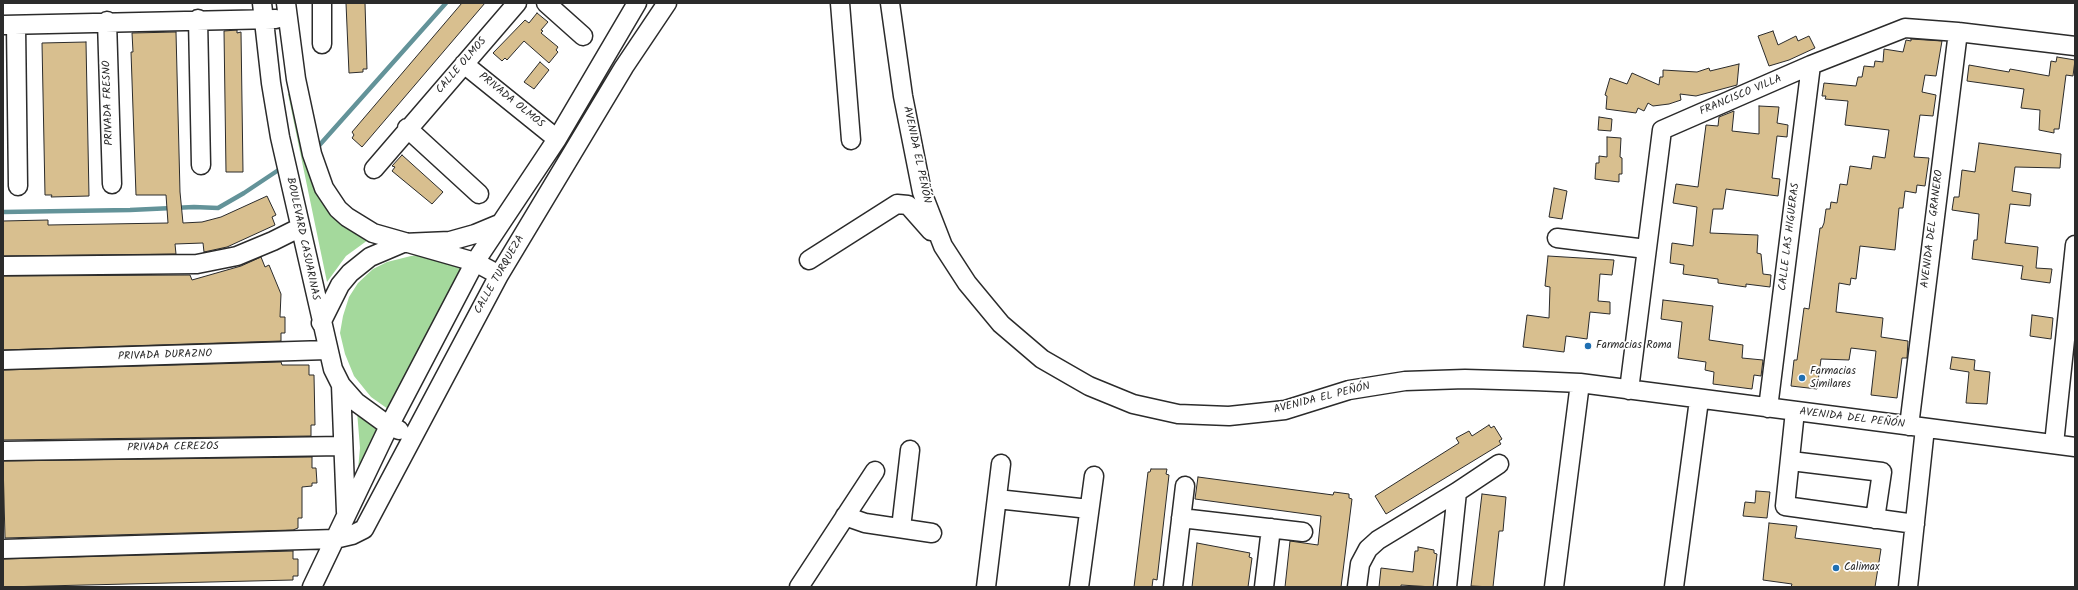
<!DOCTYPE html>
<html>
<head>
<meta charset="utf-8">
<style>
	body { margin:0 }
	#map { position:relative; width:2078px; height:590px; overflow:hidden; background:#fff; font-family:Kalam,sans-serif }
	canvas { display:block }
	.frame { position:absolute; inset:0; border:4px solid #2b2b2b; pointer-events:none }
</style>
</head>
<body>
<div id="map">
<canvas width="2078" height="590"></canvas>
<div class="frame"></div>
</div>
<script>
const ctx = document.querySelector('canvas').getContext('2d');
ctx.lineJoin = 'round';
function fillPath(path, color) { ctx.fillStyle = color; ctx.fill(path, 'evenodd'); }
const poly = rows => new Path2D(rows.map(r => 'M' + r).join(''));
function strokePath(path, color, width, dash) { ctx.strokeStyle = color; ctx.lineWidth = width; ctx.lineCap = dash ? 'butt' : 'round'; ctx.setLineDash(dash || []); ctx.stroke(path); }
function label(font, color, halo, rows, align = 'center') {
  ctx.font = font + ' Kalam,sans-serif'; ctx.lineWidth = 3.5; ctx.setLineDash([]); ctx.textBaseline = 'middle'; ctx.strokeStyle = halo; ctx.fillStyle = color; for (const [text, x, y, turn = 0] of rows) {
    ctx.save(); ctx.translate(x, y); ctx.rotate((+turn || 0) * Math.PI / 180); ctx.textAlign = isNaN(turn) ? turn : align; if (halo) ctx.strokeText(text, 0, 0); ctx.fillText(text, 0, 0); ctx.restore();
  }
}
const green = poly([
	[293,93,316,185,368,240,346,256,327,282,288,94],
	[431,254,464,268,388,409,371,397,354,376,345,354,340,333,343,316,349,297,358,283,373,269,387,262,411,256],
	[357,411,363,418,380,428,357,480,360,448]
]);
const stream = poly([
	[316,149,446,3],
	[3,212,130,210,194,207,218,208,244,193,283,167]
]);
const building = poly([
	[346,3,365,3,367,69,363,69,363,72,349,73,346,3],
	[462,3,485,3,362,147,352,138,354,135,352,132,462,3],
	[537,13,548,22,541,30,543,31,541,33,558,47,556,50,558,52,549,63,524,41,507,60,505,58,502,61,493,53,525,20,529,23,537,13],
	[237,30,237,33,241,32,243,172,226,172,224,31,237,30],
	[1773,31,1778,45,1796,36,1798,41,1809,36,1815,48,1789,60,1769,66,1758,36,1773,31],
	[176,32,180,192,183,223,202,222,221,217,267,196,276,215,272,217,275,225,227,247,204,252,203,243,175,244,176,254,3,256,3,221,48,220,48,225,168,223,166,195,136,195,131,52,133,52,132,33,176,32],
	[1911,39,1942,41,1936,76,1925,75,1922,92,1936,95,1933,116,1920,115,1914,157,1929,158,1925,186,1917,185,1916,193,1905,191,1903,208,1899,208,1895,250,1860,246,1856,279,1851,278,1850,285,1839,283,1836,312,1883,318,1881,337,1908,341,1907,358,1902,358,1897,398,1871,395,1876,351,1851,348,1849,360,1821,359,1817,389,1791,386,1794,360,1797,360,1804,308,1809,309,1820,228,1822,228,1824,223,1826,209,1830,209,1831,202,1837,203,1840,184,1847,185,1850,166,1871,169,1873,156,1885,158,1889,130,1845,125,1848,101,1825,99,1826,96,1822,96,1824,83,1856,86,1858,77,1862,77,1864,66,1874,67,1875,61,1883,62,1884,49,1903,52,1906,40,1911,41,1911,39],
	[86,42,89,196,51,197,52,195,45,195,42,43,86,42],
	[2057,57,2075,60,2073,76,2066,75,2059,129,2054,129,2054,133,2039,130,2040,110,2021,108,2024,89,1967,81,1969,65,2009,72,2010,69,2049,76,2051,61,2056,62,2057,57],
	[540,62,549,70,534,89,524,82,540,62],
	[1739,64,1737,85,1696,96,1680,94,1681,100,1669,104,1653,106,1648,103,1644,111,1638,108,1636,113,1606,109,1607,96,1605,95,1610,78,1627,84,1632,73,1659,85,1660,77,1663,77,1663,70,1697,72,1709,68,1710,71,1739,64],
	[1759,106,1779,107,1777,123,1788,125,1787,137,1777,136,1772,178,1780,179,1778,196,1726,189,1723,209,1713,209,1710,233,1758,235,1757,253,1761,254,1763,274,1771,275,1770,287,1746,284,1746,287,1718,283,1718,279,1683,274,1684,265,1670,263,1672,243,1693,246,1697,207,1673,203,1676,184,1698,187,1706,125,1718,126,1719,117,1734,111,1732,131,1759,134,1759,106],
	[1599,117,1612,119,1611,131,1598,130,1599,117],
	[1607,137,1621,138,1620,157,1622,158,1622,174,1619,174,1619,182,1595,179,1596,163,1599,163,1599,156,1607,157,1607,137],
	[1979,143,2061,154,2060,168,2015,167,2012,191,2031,194,2030,206,2010,204,2005,243,2038,247,2036,268,2052,269,2050,283,2021,279,2023,266,1972,259,1974,240,1977,240,1979,214,1952,210,1954,197,1959,197,1962,170,1975,172,1979,143],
	[402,155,443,192,432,204,392,171,395,167,392,166,402,155],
	[1554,188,1567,191,1562,219,1549,217,1554,188],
	[1548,256,1614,260,1612,275,1600,274,1598,301,1610,302,1610,314,1590,312,1587,339,1566,336,1564,352,1523,347,1527,315,1549,318,1550,287,1545,286,1548,256],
	[261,257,265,267,269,265,281,294,280,317,285,317,285,333,281,333,281,341,3,350,3,276,190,275,192,280,241,266,261,257],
	[1663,300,1713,306,1709,340,1743,345,1742,358,1763,360,1761,376,1754,375,1752,389,1713,384,1714,372,1705,370,1706,362,1678,358,1682,322,1661,319,1663,300],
	[2032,315,2053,318,2051,339,2030,336,2032,315],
	[1952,357,1975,360,1974,370,1990,372,1987,404,1966,403,1969,372,1950,369,1952,357],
	[281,362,282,365,309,365,309,375,314,375,315,425,311,425,311,436,3,440,3,370,281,362],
	[1489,425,1491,428,1494,426,1502,439,1499,441,1501,444,1386,514,1375,496,1459,443,1456,438,1469,431,1472,436,1489,425],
	[312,457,312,468,316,468,317,483,312,483,312,486,302,487,302,518,298,518,298,528,293,530,5,538,3,461,312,457],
	[1151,469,1167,469,1166,474,1169,475,1157,580,1153,579,1152,587,1134,587,1148,472,1150,472,1151,469],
	[1198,477,1333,495,1334,492,1349,494,1349,498,1352,499,1341,587,1285,587,1290,541,1318,545,1321,516,1195,499,1198,477],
	[1756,491,1770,492,1767,518,1743,516,1745,502,1755,503,1756,491],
	[1482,494,1506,497,1503,531,1499,531,1493,587,1471,586,1482,494],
	[1769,523,1797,526,1795,538,1881,549,1875,587,1791,587,1792,584,1763,580,1769,523],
	[1197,543,1250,553,1249,557,1252,558,1248,587,1192,587,1197,543],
	[1418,547,1434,550,1434,553,1437,554,1433,587,1401,585,1401,587,1379,587,1381,568,1413,572,1415,551,1418,551,1418,547],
	[293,551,293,559,298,559,298,576,293,576,293,580,3,587,3,559,293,551]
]);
const minor = poly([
	[262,3,271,83,280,137,333,369,341,385,356,402,389,426,399,430],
	[286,3,296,79,312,154,324,188,338,209,347,217,373,233,475,262,499,275],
	[322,3,322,44],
	[546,3,583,36],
	[840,3,851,140],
	[890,3,903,96,922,192,943,246,967,283,1001,324,1042,359,1089,386,1133,404,1178,414,1229,416,1285,410,1349,390,1405,381,1465,379,1535,381,1580,383,2075,447],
	[198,19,201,165],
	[107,21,112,184],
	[3,25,276,19],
	[16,25,18,186],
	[464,64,557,139],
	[407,128,479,194],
	[374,169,517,3],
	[1557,238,1646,249],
	[809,260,897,204,908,205,931,231],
	[3,266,197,264,237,256,273,241,299,228],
	[321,323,340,285,350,273,370,257,403,243,450,241,475,234,499,224],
	[3,360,327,350],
	[341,385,346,512],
	[1629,390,1662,130,1811,65,1905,28,1958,32,2075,46],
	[1768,408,1811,65],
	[1795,411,1785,506,1915,524],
	[1909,426,1958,32],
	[2054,444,2075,245],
	[3,451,343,446],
	[1791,461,1882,472,1875,519],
	[997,499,1089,509],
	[845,516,865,523,932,533],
	[1181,518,1303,532],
	[901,528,910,450],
	[3,549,335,539,352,535,364,529,499,275,624,67,667,3],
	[312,587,389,426,475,262,557,139,637,3],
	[799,587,875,471],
	[986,587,1001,464],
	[1079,587,1094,476],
	[1173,587,1185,486],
	[1264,587,1271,528],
	[1357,587,1360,564,1368,549,1378,540,1457,492,1499,464],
	[1447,587,1457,492],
	[1554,587,1580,383],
	[1674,587,1699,400],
	[1908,587,1925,428]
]);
const markers = [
	[1588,346,4,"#1f6fb2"],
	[1802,378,4,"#1f6fb2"],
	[1836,568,4,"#1f6fb2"]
];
const streetNames = [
	["CALLE OLMOS",462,66,-49],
	["FRANCISCO VILLA",1741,96,-23],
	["PRIVADA OLMOS",511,101,39],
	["PRIVADA FRESNO",109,103,-92],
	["AVENIDA EL PEÑÓN",916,155,78],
	["AVENIDA DEL GRANERO",1933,229,-83],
	["CALLE LAS HIGUERAS",1790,237,-83],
	["BOULEVARD CASUARINAS",302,239,78],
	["CALLE TURQUEZA",500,275,-60],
	["PRIVADA DURAZNO",165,356,-2],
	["AVENIDA EL PEÑÓN",1322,399,-14],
	["AVENIDA DEL PEÑÓN",1852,419,7],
	["PRIVADA CEREZOS",173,448,-1]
];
const poiNames = [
	["Farmacias Roma",1596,346],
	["Farmacias",1810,372],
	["Similares",1810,385],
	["Calimax",1844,568]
];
fillPath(green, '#a4d99c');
strokePath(stream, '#639399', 4.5);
fillPath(building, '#d8bf8f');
strokePath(building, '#2b2b2b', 1);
strokePath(minor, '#2b2b2b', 21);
strokePath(minor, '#fff', 18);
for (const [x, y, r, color] of markers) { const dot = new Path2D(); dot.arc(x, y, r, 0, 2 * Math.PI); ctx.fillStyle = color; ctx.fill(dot); strokePath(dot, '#fff', 1.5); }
label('11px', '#2b2b2b', '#fff', streetNames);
label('11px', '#2b2b2b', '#fff', poiNames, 'left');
</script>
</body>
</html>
